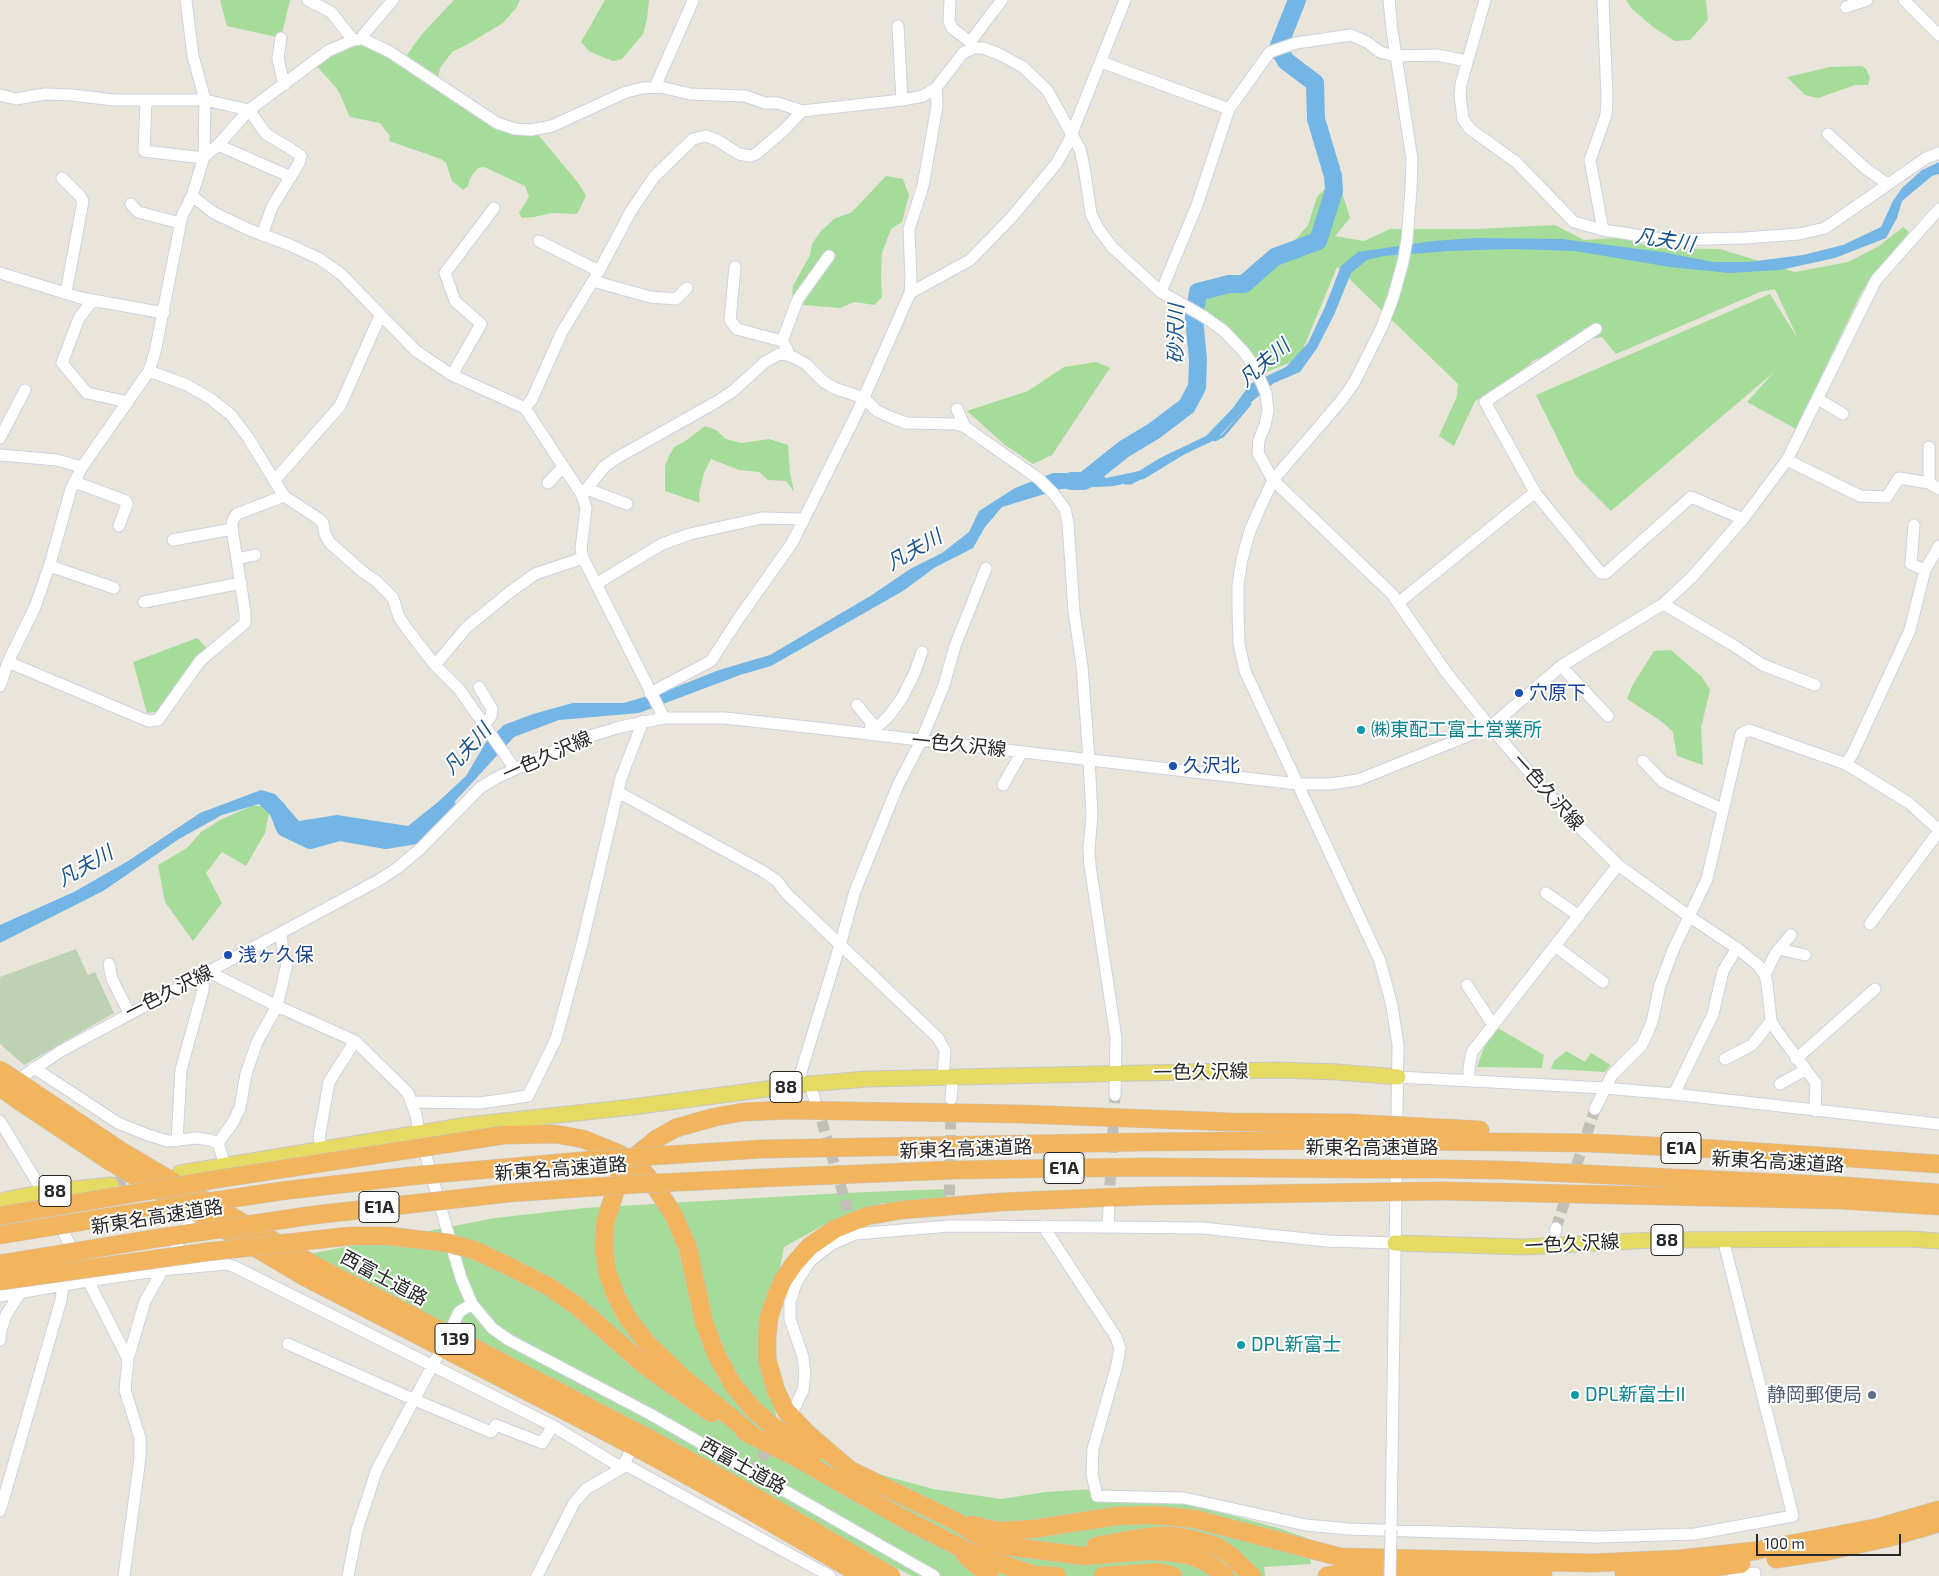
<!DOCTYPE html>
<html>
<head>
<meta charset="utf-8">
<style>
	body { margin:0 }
	#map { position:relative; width:1939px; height:1576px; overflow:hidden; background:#e9e5da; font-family:"Exo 2",sans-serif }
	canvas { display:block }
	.scale { position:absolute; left:1756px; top:1534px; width:145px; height:22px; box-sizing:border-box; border:2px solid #272727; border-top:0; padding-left:6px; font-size:15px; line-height:18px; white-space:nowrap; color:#272727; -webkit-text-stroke:4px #fff; paint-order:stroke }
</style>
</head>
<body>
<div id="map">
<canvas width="1939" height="1576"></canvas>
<div class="scale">100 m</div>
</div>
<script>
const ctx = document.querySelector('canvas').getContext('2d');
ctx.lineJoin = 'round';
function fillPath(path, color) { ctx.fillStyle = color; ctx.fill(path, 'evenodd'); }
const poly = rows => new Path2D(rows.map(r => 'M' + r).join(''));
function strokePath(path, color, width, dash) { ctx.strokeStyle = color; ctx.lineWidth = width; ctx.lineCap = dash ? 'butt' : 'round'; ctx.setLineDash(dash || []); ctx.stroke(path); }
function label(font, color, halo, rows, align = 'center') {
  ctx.font = font + ' "Exo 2","Noto Sans JP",sans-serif'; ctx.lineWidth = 4; ctx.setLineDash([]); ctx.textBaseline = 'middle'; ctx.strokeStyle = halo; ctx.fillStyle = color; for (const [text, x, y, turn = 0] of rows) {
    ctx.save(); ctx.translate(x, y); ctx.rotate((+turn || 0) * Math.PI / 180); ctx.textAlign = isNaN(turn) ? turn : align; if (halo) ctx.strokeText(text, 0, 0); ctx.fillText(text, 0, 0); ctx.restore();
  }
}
const green = poly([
	[220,0,290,0,281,38,227,26],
	[454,0,520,0,516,8,503,23,468,44,452,52,440,68,438,79,406,56,422,34],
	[605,0,649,0,647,19,643,34,622,59,613,61,600,56,589,51,581,42],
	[1626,0,1706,0,1708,20,1690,40,1675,41,1653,27,1631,8],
	[363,41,496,122,536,132,579,184,586,196,577,214,552,213,534,217,522,218,519,213,529,197,525,186,484,167,478,168,470,178,468,186,463,190,452,181,446,163,441,159,389,141,390,136,380,123,350,117,338,90,328,79,331,77,327,78,315,64,327,51],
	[1862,66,1866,69,1870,78,1868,85,1855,85,1818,98,1805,95,1787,77,1830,67],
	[886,176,903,179,909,195,902,222,891,229,882,253,881,276,882,297,875,305,854,302,840,308,803,305,792,299,793,286,810,255,812,244,821,231,834,219,852,212],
	[1337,176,1350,218,1335,236,1364,241,1390,229,1477,229,1555,225,1584,240,1615,238,1636,241,1652,248,1720,249,1795,272,1848,262,1879,246,1903,227,1909,232,1862,291,1796,429,1747,402,1774,372,1611,511,1576,476,1536,395,1770,294,1798,339,1775,289,1760,292,1616,354,1602,337,1589,339,1534,360,1505,386,1475,401,1454,446,1439,436,1457,396,1458,384,1337,267,1299,359,1264,373,1199,303,1207,287,1233,291,1264,271,1282,255,1308,225,1317,197],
	[1097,362,1110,368,1052,455,1033,464,1005,445,967,411,1028,391,1064,367],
	[705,426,716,430,726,439,741,443,769,439,788,445,790,473,794,492,786,481,768,480,759,472,739,470,711,459,704,473,699,494,700,503,665,491,665,466,669,456,674,447,684,442],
	[197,638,207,648,157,712,147,713,133,662],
	[1671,650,1702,677,1710,690,1701,728,1703,765,1677,756,1673,732,1661,721,1627,699,1632,686,1654,651],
	[252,806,264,806,269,814,265,833,246,866,222,852,206,873,222,903,193,941,165,902,158,865,187,848,201,832,222,819],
	[1496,1027,1544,1055,1542,1068,1477,1067,1486,1042],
	[1566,1051,1585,1062,1591,1053,1611,1065,1605,1072,1551,1069,1554,1061],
	[946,1189,946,1203,883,1203,824,1225,784,1247,763,1359,779,1428,864,1470,933,1489,1001,1499,1046,1492,1095,1489,1160,1492,1172,1499,1278,1528,1307,1538,1311,1564,1264,1567,1265,1576,912,1576,870,1554,747,1483,575,1390,527,1369,309,1254,495,1218,584,1208,843,1193]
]);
const cemetery = poly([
	[76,949,88,975,95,972,114,1013,24,1065,0,1044,0,977]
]);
const water = poly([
	[1939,162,1939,174,1932,176,1902,201,1897,218,1886,238,1835,258,1780,270,1729,273,1670,267,1575,251,1511,249,1450,251,1383,256,1367,260,1351,273,1334,315,1317,348,1300,372,1274,383,1248,405,1217,439,1185,454,1144,479,1114,486,1061,489,1002,507,985,527,973,548,934,568,903,591,771,666,740,675,639,713,559,720,514,737,425,834,412,840,391,839,340,829,310,840,276,820,259,804,222,815,179,839,103,891,0,943,0,925,74,892,128,861,200,813,261,790,275,794,299,821,337,815,408,826,438,802,466,776,486,742,504,725,533,714,573,703,624,703,671,689,719,670,770,655,872,595,910,569,942,553,969,532,979,511,1015,488,1053,473,1085,473,1103,476,1106,478,1139,471,1160,458,1206,436,1233,408,1250,384,1286,367,1308,343,1325,307,1341,266,1358,252,1433,241,1476,238,1562,239,1662,252,1713,262,1749,262,1803,255,1843,245,1881,227,1893,201,1902,188,1922,170]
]);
const stream = poly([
	[1215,440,1223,436,1250,404],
	[1125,483,1131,483,1138,479]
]);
const river = poly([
	[1071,481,1084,481,1124,449,1154,431,1187,406,1197,387,1198,360,1194,318,1198,292,1229,284,1244,284,1275,257,1318,241,1334,191,1333,176,1316,119,1315,83,1286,61,1278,48,1297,0],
	[272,804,278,810,285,828,310,840,339,832,385,840,428,833,447,806]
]);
const minorTunnel = poly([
	[817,1105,853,1228],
	[1109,1202,1115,1095],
	[949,1212,951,1106],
	[1556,1228,1595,1109],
	[752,1473,793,1411]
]);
const majorTunnel = poly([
	[111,1185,147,1178]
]);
const minor = poly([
	[308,0,331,12,353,40],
	[950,0,949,21,952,28,970,42,974,48],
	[1389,0,1392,30,1412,159,1411,189,1407,240,1403,262,1393,298,1382,327,1355,381,1341,401,1273,480,1259,510,1250,531,1242,559,1238,585,1238,612,1239,644,1245,671,1380,961,1392,1006,1398,1045,1391,1530],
	[1485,0,1461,84,1460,95,1463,119,1470,129,1516,162,1574,222,1603,230,1669,240,1744,238,1799,234,1825,228,1926,158,1939,153],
	[1603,0,1607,97,1606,115,1590,160,1603,230],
	[1904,0,1939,35],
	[1846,7,1867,0],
	[898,26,902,100],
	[281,38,278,58,284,85],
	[363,39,364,34,393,0],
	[970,42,1002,0],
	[1101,62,1229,109],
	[655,87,693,1],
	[0,95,16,99,45,94,72,95,114,100,205,100,249,110,266,134,291,149,301,156,299,163,272,207,262,235],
	[146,100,144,151,203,158],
	[1828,134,1866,169,1888,184],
	[218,145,291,177],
	[204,157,218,145,249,110,328,51,353,40,363,39,390,52,497,123,515,129,531,130,552,126,626,92,643,88,661,87,690,94,745,96,765,103,778,103,802,111,902,100,923,96,936,88,963,53,974,48,983,48,999,54,1023,67,1047,90,1080,149,1084,167,1091,214,1098,228,1112,247,1161,292,1203,316,1224,331,1244,352,1254,366,1266,393,1268,411,1265,425,1259,440,1258,453,1273,480,1392,594,1446,672,1490,727,1561,666,1663,604,1691,578,1743,519,1787,460,1876,280,1939,209],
	[62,178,80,196,83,201,66,293],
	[192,196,214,213,250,230,290,245,320,259,341,274,416,351,452,375,525,408,582,495,586,508,581,549,583,558,664,718],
	[131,204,138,212,180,223],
	[539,241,599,271],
	[735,267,730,320,737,329,782,341,787,349,788,355],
	[0,273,81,298,164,313],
	[593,281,650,297,676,299,687,288],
	[1161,292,1197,205,1229,109,1270,52,1296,43,1351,35,1367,42,1380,52,1395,56,1437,55,1467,61],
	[910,293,970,260,1011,218,1056,164,1068,143,1125,0],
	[93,300,79,318,62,363,87,393,128,402],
	[782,341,798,299,829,256],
	[149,371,187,385,211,399,231,415,247,436,284,496,319,519,323,523,325,534,330,543,363,572,376,581,393,598,399,617,407,629,435,665,459,689,515,769],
	[452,375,481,324,455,301,445,273,494,208],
	[1818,399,1843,414],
	[525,408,532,399,562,332,599,271,631,211,654,177,693,139,706,136,717,140,739,154,750,156,756,154,784,130,802,111],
	[957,409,965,427],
	[0,438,25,390],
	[1929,447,1929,483],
	[0,455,57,460,82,467],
	[1787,460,1860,496,1887,497,1899,478,1929,483,1939,489],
	[274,481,340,406,380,316],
	[75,482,126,501,127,504,119,526],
	[548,483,563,467],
	[587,489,627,504],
	[1536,494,1485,402,1596,329],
	[582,495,604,467,615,459,718,401,733,391,765,362,779,354,788,355,795,358,806,364,824,382,834,388,864,398,877,411,890,417,906,423,957,424,965,427,1039,479,1053,493,1065,509,1068,523,1074,612,1082,666,1089,759,1092,815,1089,848,1090,865,1116,1038,1115,1095],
	[1914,525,1911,564,1925,570],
	[173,540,232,529],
	[237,559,255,555],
	[50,566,114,588],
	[596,584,662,544,690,534,762,518,803,519],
	[144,602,241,583],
	[1398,603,1530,496,1536,494,1601,573,1606,573,1691,497,1743,519],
	[1663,604,1733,645,1763,665,1815,685],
	[8,662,148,721,158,720,200,661,245,623,245,612,233,535,232,523,234,518,237,514,284,496],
	[435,665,467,627,510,592,535,574,583,558],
	[1561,666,1608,716],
	[0,686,8,662,35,607,50,564,71,489,82,467,149,371,155,352,182,216,192,196,204,157,205,100,193,56,186,0],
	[479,687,492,709,491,716,484,725],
	[650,693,711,661,739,618,792,543,857,413,910,293,911,280,909,229,923,186,937,106,936,88],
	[857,705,871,722,870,733],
	[871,727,878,726,888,717,902,698,915,672,922,652],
	[1643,761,1663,782,1722,809],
	[1846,764,1909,803,1939,830],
	[1003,785,1022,752],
	[618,792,764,872,777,881,786,893,938,1038,945,1051,943,1076],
	[1546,893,1579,916],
	[1870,924,1939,831],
	[1555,946,1603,982],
	[1779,949,1805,955],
	[109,964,112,979,129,1013],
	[209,972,277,1006,355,1041,408,1093,416,1115,419,1132,461,1278,472,1304,492,1328,509,1340,650,1414,934,1576],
	[1765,975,1775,954,1791,935],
	[1467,985,1493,1025],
	[1725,1059,1752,1045,1771,1021],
	[1796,1059,1875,989],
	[34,1068,118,1123,148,1135,168,1141,197,1138,210,1140,218,1143,225,1165],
	[1398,1077,1604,1088,1674,1094,1939,1124],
	[1469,1081,1469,1068,1472,1052,1618,865],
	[11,1084,61,1051,379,880,396,869,420,849,481,787,496,778,580,739,620,727,664,718,724,718,817,728,1297,784,1331,784,1358,780,1490,727,1565,813,1618,865,1690,917,1738,949,1758,965,1765,975,1767,984,1771,1021,1777,1031,1816,1083,1815,1111],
	[810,1084,815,1101],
	[1780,1084,1805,1070],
	[797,1085,840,945,855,891,898,785,921,741,944,685,955,646,986,568],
	[1674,1094,1713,1014,1723,971,1737,948],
	[951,1099,953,1076],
	[412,1102,480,1103,528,1096,556,1039,582,944,621,778,643,721],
	[1595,1109,1612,1075,1642,1045,1652,1022,1660,985,1674,948,1707,879,1741,734,1749,730,1846,764,1853,753,1910,630,1925,570,1939,546],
	[0,1121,43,1192,128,1359],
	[177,1141,181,1070,203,990,204,974],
	[218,1143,232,1124,240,1108,246,1074,257,1042,277,1006,287,964,283,954,281,933],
	[322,1148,319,1138,329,1082,355,1041],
	[1043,1226,1116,1337,1120,1348,1117,1365,1093,1449,1092,1474,1097,1496,1184,1498,1306,1525,1349,1529,1598,1537,1695,1534,1793,1516,1723,1239],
	[1108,1227,1109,1209],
	[1552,1245,1556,1228],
	[0,1296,87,1281,162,1270,225,1264,233,1266,553,1426,622,1468],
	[453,1325,459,1312,472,1304],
	[0,1340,1,1330,6,1315,20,1293],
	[288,1344,415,1400,491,1432,496,1425,542,1443,553,1426],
	[794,1409,803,1390,805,1373,803,1357,790,1319,790,1302,796,1283,810,1261,832,1244,855,1234,950,1226,1108,1227,1202,1228,1326,1241,1395,1243],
	[624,1464,830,1576],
	[0,1511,61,1300,63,1286],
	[124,1576,140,1458,140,1438,125,1390,128,1359,145,1301,192,1219],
	[348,1576,357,1530,377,1469,437,1357],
	[537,1576,574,1503,586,1489,622,1468,629,1454],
	[1733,1576,1755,1573]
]);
const major = poly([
	[180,1173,467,1125,632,1107,797,1085,867,1079,1278,1070,1337,1072,1398,1077],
	[0,1201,43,1192,111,1185],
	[1395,1243,1525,1247,1652,1240,1910,1239,1939,1241]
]);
const highway = poly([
	[27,1088,121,1151,314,1265,650,1439,745,1491,891,1576],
	[18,1100,111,1162,305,1277,645,1452,739,1504,863,1576],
	[1423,1127,1480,1130],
	[504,1135,555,1134,583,1139,620,1154],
	[1423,1141,1590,1143,1715,1149,1939,1164],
	[762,1149,1143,1142,1348,1140],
	[640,1168,653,1183,673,1214,688,1248,704,1322,716,1354,733,1385,752,1408,770,1424,803,1449,814,1454],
	[1442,1169,1501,1170,1846,1186,1939,1193],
	[762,1178,954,1170,1146,1167,1366,1169],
	[1442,1191,1841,1200,1939,1206],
	[504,1264,548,1286,577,1306,644,1365,711,1413],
	[745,1432,795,1457,902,1518,977,1556,1035,1575,1057,1576],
	[753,1436,680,1375,647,1343,627,1317,615,1294,607,1271,604,1249,605,1223,620,1176,638,1154,658,1138,676,1128,715,1117,743,1112,789,1110,1021,1114,1232,1122,1350,1123],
	[972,1525,998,1531,1033,1529,1117,1516,1155,1515,1195,1519,1340,1557,1592,1563,1679,1559,1754,1551,1880,1527,1939,1510],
	[1096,1546,1133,1539,1157,1536,1175,1536,1196,1540,1216,1546,1230,1555,1252,1576],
	[965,1555,989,1576],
	[1776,1559,1828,1551,1887,1538,1939,1523],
	[1624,1573,1682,1571,1741,1564],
	[1103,1576,1158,1572,1173,1576],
	[1225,1576,1208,1563,1189,1555,1168,1552,1145,1551,1085,1556,1005,1546,985,1540,957,1522,850,1470,809,1435,786,1411,776,1391,767,1359,767,1338,769,1317,776,1296,783,1280,794,1264,810,1246,835,1229,867,1216,901,1210,1001,1202,1143,1196,1378,1192],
	[1327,1576,1347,1573,1543,1574]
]);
const minorBridge = poly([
	[1390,1576,1391,1530]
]);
const highwayBridge = poly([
	[0,1070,27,1088],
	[0,1087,18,1100],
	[1350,1123,1423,1127],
	[1348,1140,1423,1141],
	[1366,1169,1442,1169],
	[1378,1192,1442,1191],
	[0,1216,224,1178,504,1135],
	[0,1235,115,1216,281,1191,411,1176,605,1159,762,1149],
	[0,1264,152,1239,314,1215,402,1205,509,1193,638,1184,762,1178],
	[0,1281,206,1252,350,1236,388,1236,448,1243,474,1250,504,1264]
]);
const markers = [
	[1519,693,5,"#1a4fb4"],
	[1361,730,5,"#0f9aa8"],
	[1173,766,5,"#1a4fb4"],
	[228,955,5,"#1a4fb4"],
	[1241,1345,5,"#0f9aa8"],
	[1575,1395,5,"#0f9aa8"],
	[1872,1395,5,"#5c6f8a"]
];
const shields = [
	[786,1087,32],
	[1681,1148,40],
	[1064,1168,40],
	[55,1191,32],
	[379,1207,40],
	[1667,1240,32],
	[455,1339,40]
];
const shieldNames = [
	["88",786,1087],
	["E1A",1681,1148],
	["E1A",1064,1168],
	["88",55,1191],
	["E1A",379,1207],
	["88",1667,1240],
	["139",455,1339]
];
const transitNames = [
	["穴原下",1529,693],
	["久沢北",1183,766],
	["浅ヶ久保",238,955]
];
const cultureNames = [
	["㈱東配工富士営業所",1371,730],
	["DPL新富士",1251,1345],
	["DPL新富士II",1585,1395]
];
const streetNames = [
	["一色久沢線",959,745,6],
	["一色久沢線",547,756,-24],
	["一色久沢線",1548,792,48],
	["一色久沢線",169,992,-27],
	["一色久沢線",1201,1072,-1],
	["新東名高速道路",1372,1148],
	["新東名高速道路",966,1149,-2],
	["新東名高速道路",1778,1162,3],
	["新東名高速道路",561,1169,-4],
	["新東名高速道路",157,1217,-9],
	["一色久沢線",1572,1244,-3],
	["西富士道路",384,1278,28],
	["西富士道路",743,1466,29]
];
const serviceNames = [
	["静岡郵便局",1862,1395]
];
const waterNames = [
	["凡夫川",1665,240,9],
	["砂沢川",1176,334,-89],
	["凡夫川",1264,363,-41],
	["凡夫川",914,550,-30],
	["凡夫川",467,749,-48],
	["凡夫川",85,866,-30]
];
fillPath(green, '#a6dc9a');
fillPath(cemetery, '#bdd2b2');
fillPath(water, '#73b5e5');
strokePath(stream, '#73b5e5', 3);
strokePath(river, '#73b5e5', 18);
strokePath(minorTunnel, '#c2bfb6', 11, [11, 5.5]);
strokePath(majorTunnel, '#c2bfb6', 15, [15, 8]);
strokePath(minor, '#cfd0e0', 13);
strokePath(major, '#c7c7c7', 17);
strokePath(highway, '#c7c7c7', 19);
strokePath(minor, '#fff', 11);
strokePath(major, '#e5db63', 15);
strokePath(highway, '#f2b45c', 18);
strokePath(minorBridge, '#cfd0e0', 13, []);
strokePath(highwayBridge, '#c7c7c7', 19, []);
strokePath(minorBridge, '#fff', 11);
strokePath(highwayBridge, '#f2b45c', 18);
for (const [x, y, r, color] of markers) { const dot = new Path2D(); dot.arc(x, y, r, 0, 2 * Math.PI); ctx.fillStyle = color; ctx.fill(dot); strokePath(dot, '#fff', 2); }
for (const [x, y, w] of shields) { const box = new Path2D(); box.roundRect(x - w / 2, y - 15.5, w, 31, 4); ctx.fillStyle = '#fff'; ctx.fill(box); strokePath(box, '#272727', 1); }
label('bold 18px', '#272727', null, shieldNames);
label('19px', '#164399', '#fff', transitNames, 'left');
label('19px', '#0d838f', '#fff', cultureNames, 'left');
label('19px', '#272727', '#fff', streetNames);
label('19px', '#4e5e75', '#fff', serviceNames, 'right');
label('italic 20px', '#17528c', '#fff', waterNames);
</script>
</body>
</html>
